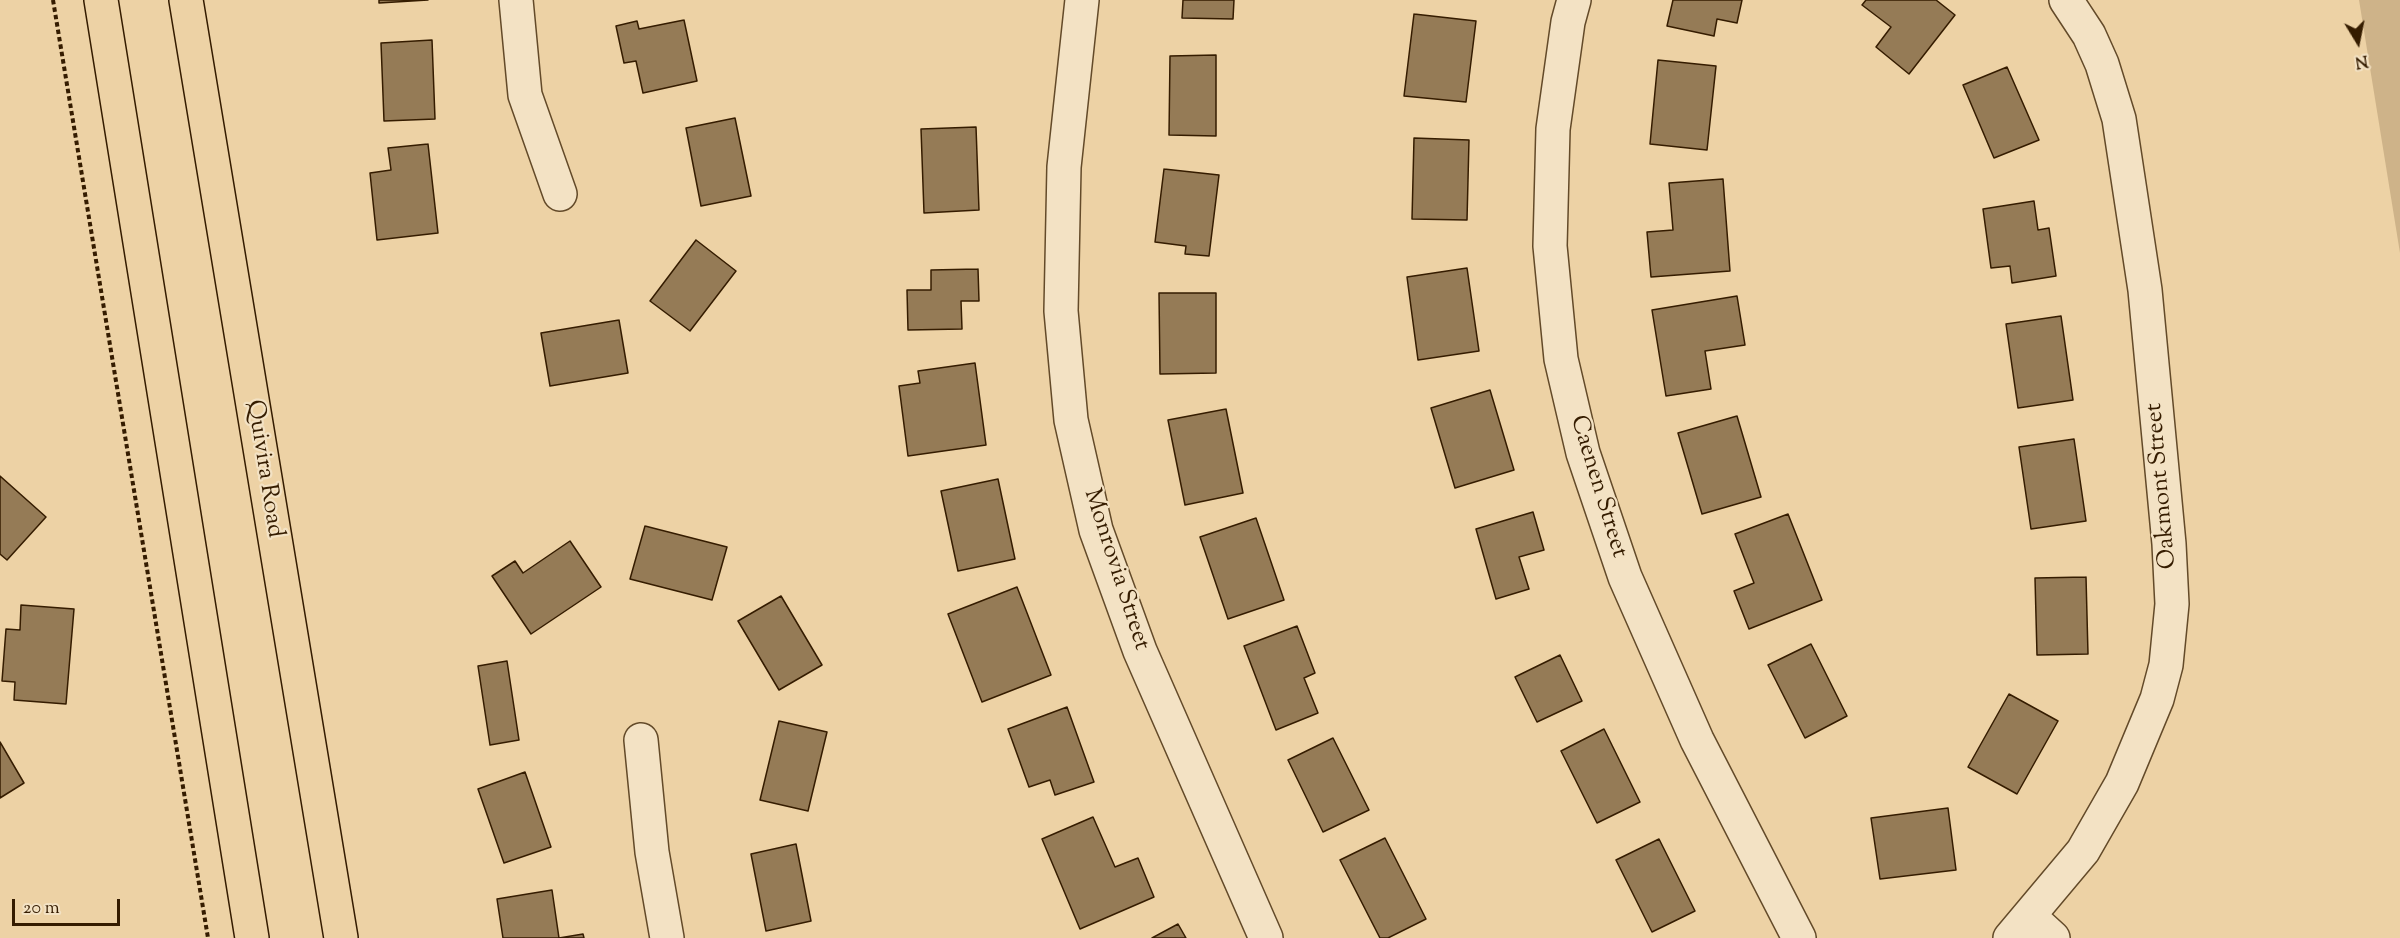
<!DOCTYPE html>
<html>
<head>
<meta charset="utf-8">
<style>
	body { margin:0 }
	#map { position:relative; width:2400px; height:938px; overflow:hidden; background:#edd2a5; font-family:"Sorts Mill Goudy",serif }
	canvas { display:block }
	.north { position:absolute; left:2328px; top:12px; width:60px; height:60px; -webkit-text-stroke:4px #f3e2c4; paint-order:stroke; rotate:170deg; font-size:16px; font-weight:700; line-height:24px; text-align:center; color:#351c00 }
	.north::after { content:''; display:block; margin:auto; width:21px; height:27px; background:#351c00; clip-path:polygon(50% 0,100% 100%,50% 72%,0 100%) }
	.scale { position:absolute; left:12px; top:899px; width:108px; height:27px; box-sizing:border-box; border:3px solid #351c00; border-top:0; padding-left:8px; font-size:18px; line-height:21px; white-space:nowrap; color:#351c00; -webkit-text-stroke:4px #f3e2c4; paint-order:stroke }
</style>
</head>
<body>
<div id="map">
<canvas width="2400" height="938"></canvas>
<div class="north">N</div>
<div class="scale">20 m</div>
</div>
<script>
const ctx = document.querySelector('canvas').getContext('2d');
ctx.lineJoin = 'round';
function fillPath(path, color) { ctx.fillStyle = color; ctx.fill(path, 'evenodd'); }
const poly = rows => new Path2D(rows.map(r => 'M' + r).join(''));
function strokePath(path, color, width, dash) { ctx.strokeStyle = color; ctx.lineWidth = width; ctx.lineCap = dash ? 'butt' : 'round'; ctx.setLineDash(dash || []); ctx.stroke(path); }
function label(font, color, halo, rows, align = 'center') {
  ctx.font = font + ' "Sorts Mill Goudy",serif'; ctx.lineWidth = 4.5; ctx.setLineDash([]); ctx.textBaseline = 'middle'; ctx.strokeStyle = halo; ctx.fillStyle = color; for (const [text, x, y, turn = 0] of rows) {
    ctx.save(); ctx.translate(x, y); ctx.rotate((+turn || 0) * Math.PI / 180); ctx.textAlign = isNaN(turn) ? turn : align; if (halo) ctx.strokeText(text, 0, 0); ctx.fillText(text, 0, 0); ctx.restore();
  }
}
const green = poly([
	[2359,0,2400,0,2400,253]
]);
const building = poly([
	[379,0,428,0,379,3,379,0],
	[1183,0,1234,0,1233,19,1182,18,1183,0],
	[1673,0,1742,0,1737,23,1717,19,1714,36,1667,26,1673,0],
	[1866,0,1936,0,1955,15,1909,74,1876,47,1891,27,1862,5,1866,0],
	[1414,14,1476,21,1466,102,1404,96,1414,14],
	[684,20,697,81,643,93,636,61,624,63,616,26,637,21,639,29,684,20],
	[432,40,435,119,384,121,381,43,432,40],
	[1216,55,1216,136,1169,135,1170,56,1216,55],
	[1658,60,1716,66,1707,150,1650,144,1658,60],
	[2007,67,2039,140,1994,158,1963,85,2007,67],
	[735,118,751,196,701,206,686,128,735,118],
	[976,127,979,210,924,213,921,129,976,127],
	[1414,138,1469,140,1467,220,1412,219,1414,138],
	[428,144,438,233,377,240,370,173,391,170,388,148,428,144],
	[1164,169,1219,175,1209,256,1185,254,1186,246,1155,242,1164,169],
	[1723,179,1730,271,1651,277,1647,232,1673,230,1669,183,1723,179],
	[2034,201,2038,230,2049,228,2056,276,2012,283,2010,266,1991,268,1983,209,2034,201],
	[696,240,736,271,690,331,650,301,696,240],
	[1467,268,1479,351,1418,360,1407,277,1467,268],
	[978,269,979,301,961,301,962,329,908,330,907,290,931,290,931,270,978,269],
	[1159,293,1216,293,1216,373,1160,374,1159,293],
	[1737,296,1745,345,1705,351,1711,389,1666,396,1652,310,1737,296],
	[2061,316,2073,400,2018,408,2006,324,2061,316],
	[619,320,628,373,550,386,541,333,619,320],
	[975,363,986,445,908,456,899,386,920,383,918,371,975,363],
	[1490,390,1514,470,1455,488,1431,408,1490,390],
	[1226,409,1243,493,1185,505,1168,420,1226,409],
	[1737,416,1761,497,1702,514,1678,433,1737,416],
	[2074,439,2086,521,2031,529,2019,447,2074,439],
	[0,476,46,517,7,560,0,554,0,476],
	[998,479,1015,559,958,571,941,491,998,479],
	[1533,512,1544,550,1519,557,1529,589,1496,599,1476,529,1533,512],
	[1788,514,1822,600,1749,629,1734,591,1754,583,1735,534,1788,514],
	[1256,518,1284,600,1228,619,1200,537,1256,518],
	[645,526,727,547,712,600,630,579,645,526],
	[570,541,601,587,531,634,492,576,515,561,523,573,570,541],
	[2086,577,2088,654,2037,655,2035,578,2086,577],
	[1017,587,1051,675,982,702,948,614,1017,587],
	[781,596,822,665,779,690,738,621,781,596],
	[21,605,74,609,66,704,14,700,15,682,2,681,6,629,20,630,21,605],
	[1297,626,1315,673,1304,678,1318,713,1276,730,1244,646,1297,626],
	[1811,644,1847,716,1805,738,1768,665,1811,644],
	[1560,655,1582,701,1537,722,1515,677,1560,655],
	[507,661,519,740,490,745,478,666,507,661],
	[2009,694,2058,721,2017,794,1968,767,2009,694],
	[1067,707,1094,782,1055,795,1050,780,1029,787,1008,729,1067,707],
	[779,721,827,732,808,811,760,800,779,721],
	[1604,729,1640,802,1597,823,1561,751,1604,729],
	[1333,738,1369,810,1323,832,1288,760,1333,738],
	[0,742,24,783,0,798,0,742],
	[525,772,551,847,504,863,478,789,525,772],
	[1948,808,1956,870,1880,879,1871,818,1948,808],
	[1093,817,1115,867,1138,858,1154,897,1080,929,1042,839,1093,817],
	[1385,838,1426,919,1388,938,1380,938,1340,860,1385,838],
	[1659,839,1695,911,1652,932,1616,860,1659,839],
	[796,844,811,921,766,931,751,854,796,844],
	[552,890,559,938,583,934,584,938,503,938,497,899,552,890],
	[1178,924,1186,938,1152,938,1178,924]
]);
const path = poly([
	[53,0,208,938]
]);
const street = poly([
	[516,0,525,95,560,194],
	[1082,0,1064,167,1061,311,1071,420,1096,530,1140,651,1266,938],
	[1574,0,1568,22,1553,129,1550,246,1561,359,1583,453,1625,577,1697,740,1799,938],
	[641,740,652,852,667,938],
	[2029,916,2053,938],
	[2010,938,2083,851,2122,783,2157,699,2166,665,2172,604,2169,544,2145,290,2119,119,2102,64,2089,35,2066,0]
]);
const primary = poly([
	[101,0,252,938],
	[186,0,341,938]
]);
const streetNames = [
	["Quivira Road",263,469,81],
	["Oakmont Street",2163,486,-95],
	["Caenen Street",1597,487,73],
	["Monrovia Street",1115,570,72]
];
fillPath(green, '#ceb389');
fillPath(building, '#957b56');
strokePath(building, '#351c00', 1.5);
strokePath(street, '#634a29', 36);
strokePath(primary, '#351c00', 36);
strokePath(path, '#351c00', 4, [4.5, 3]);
strokePath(street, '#f3e2c4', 33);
strokePath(primary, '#edd2a5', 33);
label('24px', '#351c00', '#f3e2c4', streetNames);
</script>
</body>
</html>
